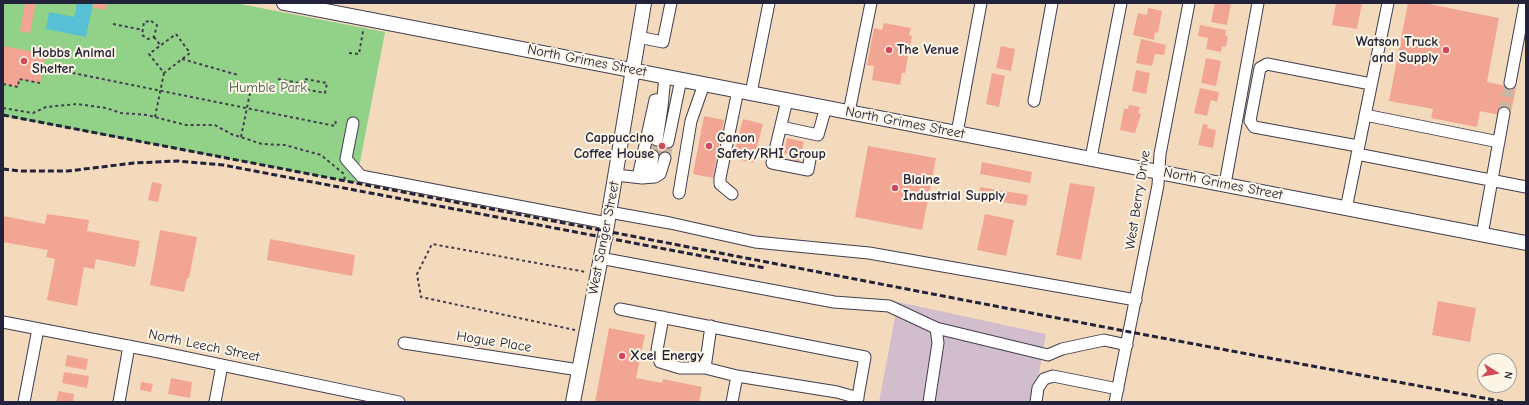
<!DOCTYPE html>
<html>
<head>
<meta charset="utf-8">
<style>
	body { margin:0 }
	#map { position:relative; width:1529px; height:405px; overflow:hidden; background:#f4dabc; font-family:"Comic Neue",sans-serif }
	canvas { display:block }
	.frame { position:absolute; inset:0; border:4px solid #22223b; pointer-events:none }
	.north { position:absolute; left:1477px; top:353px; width:40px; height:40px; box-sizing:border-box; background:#fcf5e5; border:1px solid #a5a1a1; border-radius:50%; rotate:101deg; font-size:11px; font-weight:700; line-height:16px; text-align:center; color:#22223b }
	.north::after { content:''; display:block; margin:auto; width:14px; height:18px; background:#d1495b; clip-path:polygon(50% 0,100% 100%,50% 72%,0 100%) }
</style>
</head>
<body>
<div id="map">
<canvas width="1529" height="405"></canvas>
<div class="frame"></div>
<div class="north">N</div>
</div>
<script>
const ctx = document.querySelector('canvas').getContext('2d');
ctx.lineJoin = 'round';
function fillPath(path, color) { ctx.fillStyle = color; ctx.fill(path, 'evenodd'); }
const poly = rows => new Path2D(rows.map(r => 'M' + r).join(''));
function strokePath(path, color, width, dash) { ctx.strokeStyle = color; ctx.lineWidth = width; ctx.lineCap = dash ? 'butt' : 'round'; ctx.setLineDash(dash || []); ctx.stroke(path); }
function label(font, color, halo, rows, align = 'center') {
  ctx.font = font + ' "Comic Neue",sans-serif'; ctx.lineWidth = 4; ctx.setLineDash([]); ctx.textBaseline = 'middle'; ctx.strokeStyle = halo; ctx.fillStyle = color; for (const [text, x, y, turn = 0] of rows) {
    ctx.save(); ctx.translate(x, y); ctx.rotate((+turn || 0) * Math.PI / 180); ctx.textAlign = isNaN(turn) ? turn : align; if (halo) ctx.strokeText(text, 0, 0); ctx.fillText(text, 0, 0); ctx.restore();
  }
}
const industrial = poly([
	[898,302,1046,334,1034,402,879,402]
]);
const green = poly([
	[3,3,235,3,385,32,356,183,3,116]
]);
const water = poly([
	[77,3,93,3,86,37,46,29,49,12,74,17]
]);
const building = poly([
	[25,3,36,3,30,33,20,31],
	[94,3,107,3,106,10,93,8],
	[1215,3,1231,3,1227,25,1211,22],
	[1336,3,1362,3,1357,29,1332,25],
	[1408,3,1424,3,1499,18,1487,82,1516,88,1510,117,1480,111,1477,127,1431,118,1433,109,1389,101],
	[1148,8,1162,11,1158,33,1155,32,1154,40,1133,35,1138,13,1147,15],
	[884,23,911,28,909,35,912,36,905,73,902,73,900,85,872,80,874,66,867,65,874,28,882,30],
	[1200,25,1226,30,1225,36,1228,36,1226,47,1222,46,1221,52,1206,49,1208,38,1198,36],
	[1141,39,1166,45,1164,55,1155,54,1152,66,1136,63],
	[3,46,46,54,40,83,19,79,18,87,3,84],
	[1001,46,1015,49,1011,71,996,68],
	[1206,58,1221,61,1216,86,1201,83],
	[1136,70,1150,73,1146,94,1132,91],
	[992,73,1005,76,999,107,986,104],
	[1200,88,1219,92,1217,102,1211,100,1207,116,1194,113],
	[1129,105,1140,107,1138,113,1141,114,1135,133,1120,130,1124,109,1128,109],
	[704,116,724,120,713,178,693,174],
	[743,119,763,124,753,163,733,158],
	[1203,124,1208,125,1207,128,1216,130,1213,148,1198,145],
	[661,135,667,136,672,143,668,159,650,155,654,139],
	[787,138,804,142,799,163,789,161,790,155,784,153],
	[868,146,936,158,922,230,855,217],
	[982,162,1032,172,1030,183,980,174],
	[152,182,162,184,158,202,148,200],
	[1070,183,1095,187,1081,260,1056,255],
	[980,187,1028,195,1026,206,978,198],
	[47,214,89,220,87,231,140,241,135,267,96,259,94,269,84,267,77,306,47,300,55,259,46,257,48,250,3,242,3,216,45,224],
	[985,214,1014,220,1006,256,977,250],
	[160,230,197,237,189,278,187,278,184,292,150,285],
	[270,239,355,255,352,276,267,260],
	[1438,301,1476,308,1470,342,1432,335],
	[609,328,645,335,636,378,662,383,663,379,702,387,699,402,595,402],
	[67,355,88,359,86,370,65,366],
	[64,372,89,376,87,388,62,383],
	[171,378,192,382,190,398,168,394],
	[141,382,153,384,151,392,140,390],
	[59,391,74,394,73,402,56,402]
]);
const minorTunnel = poly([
	[1504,113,1510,83],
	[653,156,657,140],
	[665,158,668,142]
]);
const path = poly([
	[3,3,4,3],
	[151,21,157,25,154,37,148,39,142,35,144,22,151,21],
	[113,24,143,30],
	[176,34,190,53,164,73,149,54,176,34],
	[154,37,161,46],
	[349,53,359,54,363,31],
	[182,59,238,75],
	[43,67,335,126,336,120],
	[3,75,3,77],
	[278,79,304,84],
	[305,79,327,83,325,93,303,89,305,79],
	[3,84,18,87,19,79,40,83],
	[3,108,33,113,46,107,77,104,106,108,121,113,147,115,186,125,215,125,231,134,262,144,285,145,321,155,344,174,345,181],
	[155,117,164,73],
	[241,137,250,93],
	[575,330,421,297,417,274,432,244,586,272]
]);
const minor = poly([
	[638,37,663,42,671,3],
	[1510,83,1525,3],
	[751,93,769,3],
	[787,100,772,163,808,170,810,159],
	[1034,101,1052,3],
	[849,112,871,3],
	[1365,115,1499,142],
	[353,123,346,159,361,176,607,223],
	[781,127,818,135,826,107],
	[957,133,981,3],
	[657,140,662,107,665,76],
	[668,142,681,79],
	[1358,146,1254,127,1250,121,1260,68,1267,64,1371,84],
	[1357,154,1526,187],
	[1091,158,1121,3],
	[616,175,642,178,651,168,653,156],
	[638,177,655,100,663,99],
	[642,178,655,177,660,174,665,158],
	[1225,184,1258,3],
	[679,193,691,121,704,84],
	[732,194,720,184,720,178,738,90],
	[1346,209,1388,3],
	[609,212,670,223,755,242,869,253,1136,300],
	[1482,235,1504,113],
	[600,258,834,302,889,306,936,328,938,343,929,402],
	[620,309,865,357,857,402],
	[663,317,657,350,660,362,680,368,705,368],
	[3,322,159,352,399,402],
	[711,326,705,368,737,376,837,392,858,398],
	[936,328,1048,355,1062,349,1104,340,1127,345],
	[404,343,579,370],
	[24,402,38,329],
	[119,402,129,346],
	[215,402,222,365],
	[732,402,737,376],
	[1036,402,1038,388,1044,379,1053,376,1118,389],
	[1115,402,1158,185,1160,154,1189,3]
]);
const major = poly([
	[284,3,1526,243],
	[573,402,606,231,644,3]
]);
const rail = poly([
	[3,115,1130,332,1505,402],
	[3,169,21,171,68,171,134,163,178,161,223,165,765,268]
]);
const markers = [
	[889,50,4,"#d1495b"],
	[1446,50,4,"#d1495b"],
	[24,61,4,"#d1495b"],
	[662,146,4,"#d1495b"],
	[709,146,4,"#d1495b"],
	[895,188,4,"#d1495b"],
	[622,356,4,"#d1495b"]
];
const poiNames = [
	["Watson Truck",1438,42,"right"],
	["and Supply",1438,58,"right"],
	["The Venue",897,50],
	["Hobbs Animal",32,53],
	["Shelter",32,69],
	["Cappuccino",654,138,"right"],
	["Coffee House",654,154,"right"],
	["Canon",717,138],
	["Safety/RHI Group",717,154],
	["Blaine",903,180],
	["Industrial Supply",903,196],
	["Xcel Energy",630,356]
];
const streetNames = [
	["North Grimes Street",587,61,11],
	["North Grimes Street",905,123,11],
	["North Grimes Street",1223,184,11],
	["West Berry Drive",1138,200,-81],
	["West Sanger Street",604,238,-79],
	["Hogue Place",494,342,9],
	["North Leech Street",204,346,12]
];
const parkNames = [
	["Humble Park",268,88]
];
fillPath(industrial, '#d1bdcb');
fillPath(green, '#92d188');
fillPath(water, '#57c0d4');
fillPath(building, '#f2a593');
strokePath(minorTunnel, '#cab5a2', 11, [11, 5.5]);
strokePath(minor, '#423e4e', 13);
strokePath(major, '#423e4e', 16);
strokePath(path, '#423e4e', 2, [3, 3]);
strokePath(minor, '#fff', 11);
strokePath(major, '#fff', 14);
strokePath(rail, '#22223b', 3, [6, 3]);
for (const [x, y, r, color] of markers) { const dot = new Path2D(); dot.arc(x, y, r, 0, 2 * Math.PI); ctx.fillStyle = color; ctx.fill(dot); strokePath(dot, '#fcf5e5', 1.5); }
label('bold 14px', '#22223b', '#fcf5e5', poiNames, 'left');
label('14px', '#22223b', '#fcf5e5', streetNames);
label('14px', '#445752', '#fcf5e5', parkNames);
</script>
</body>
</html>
